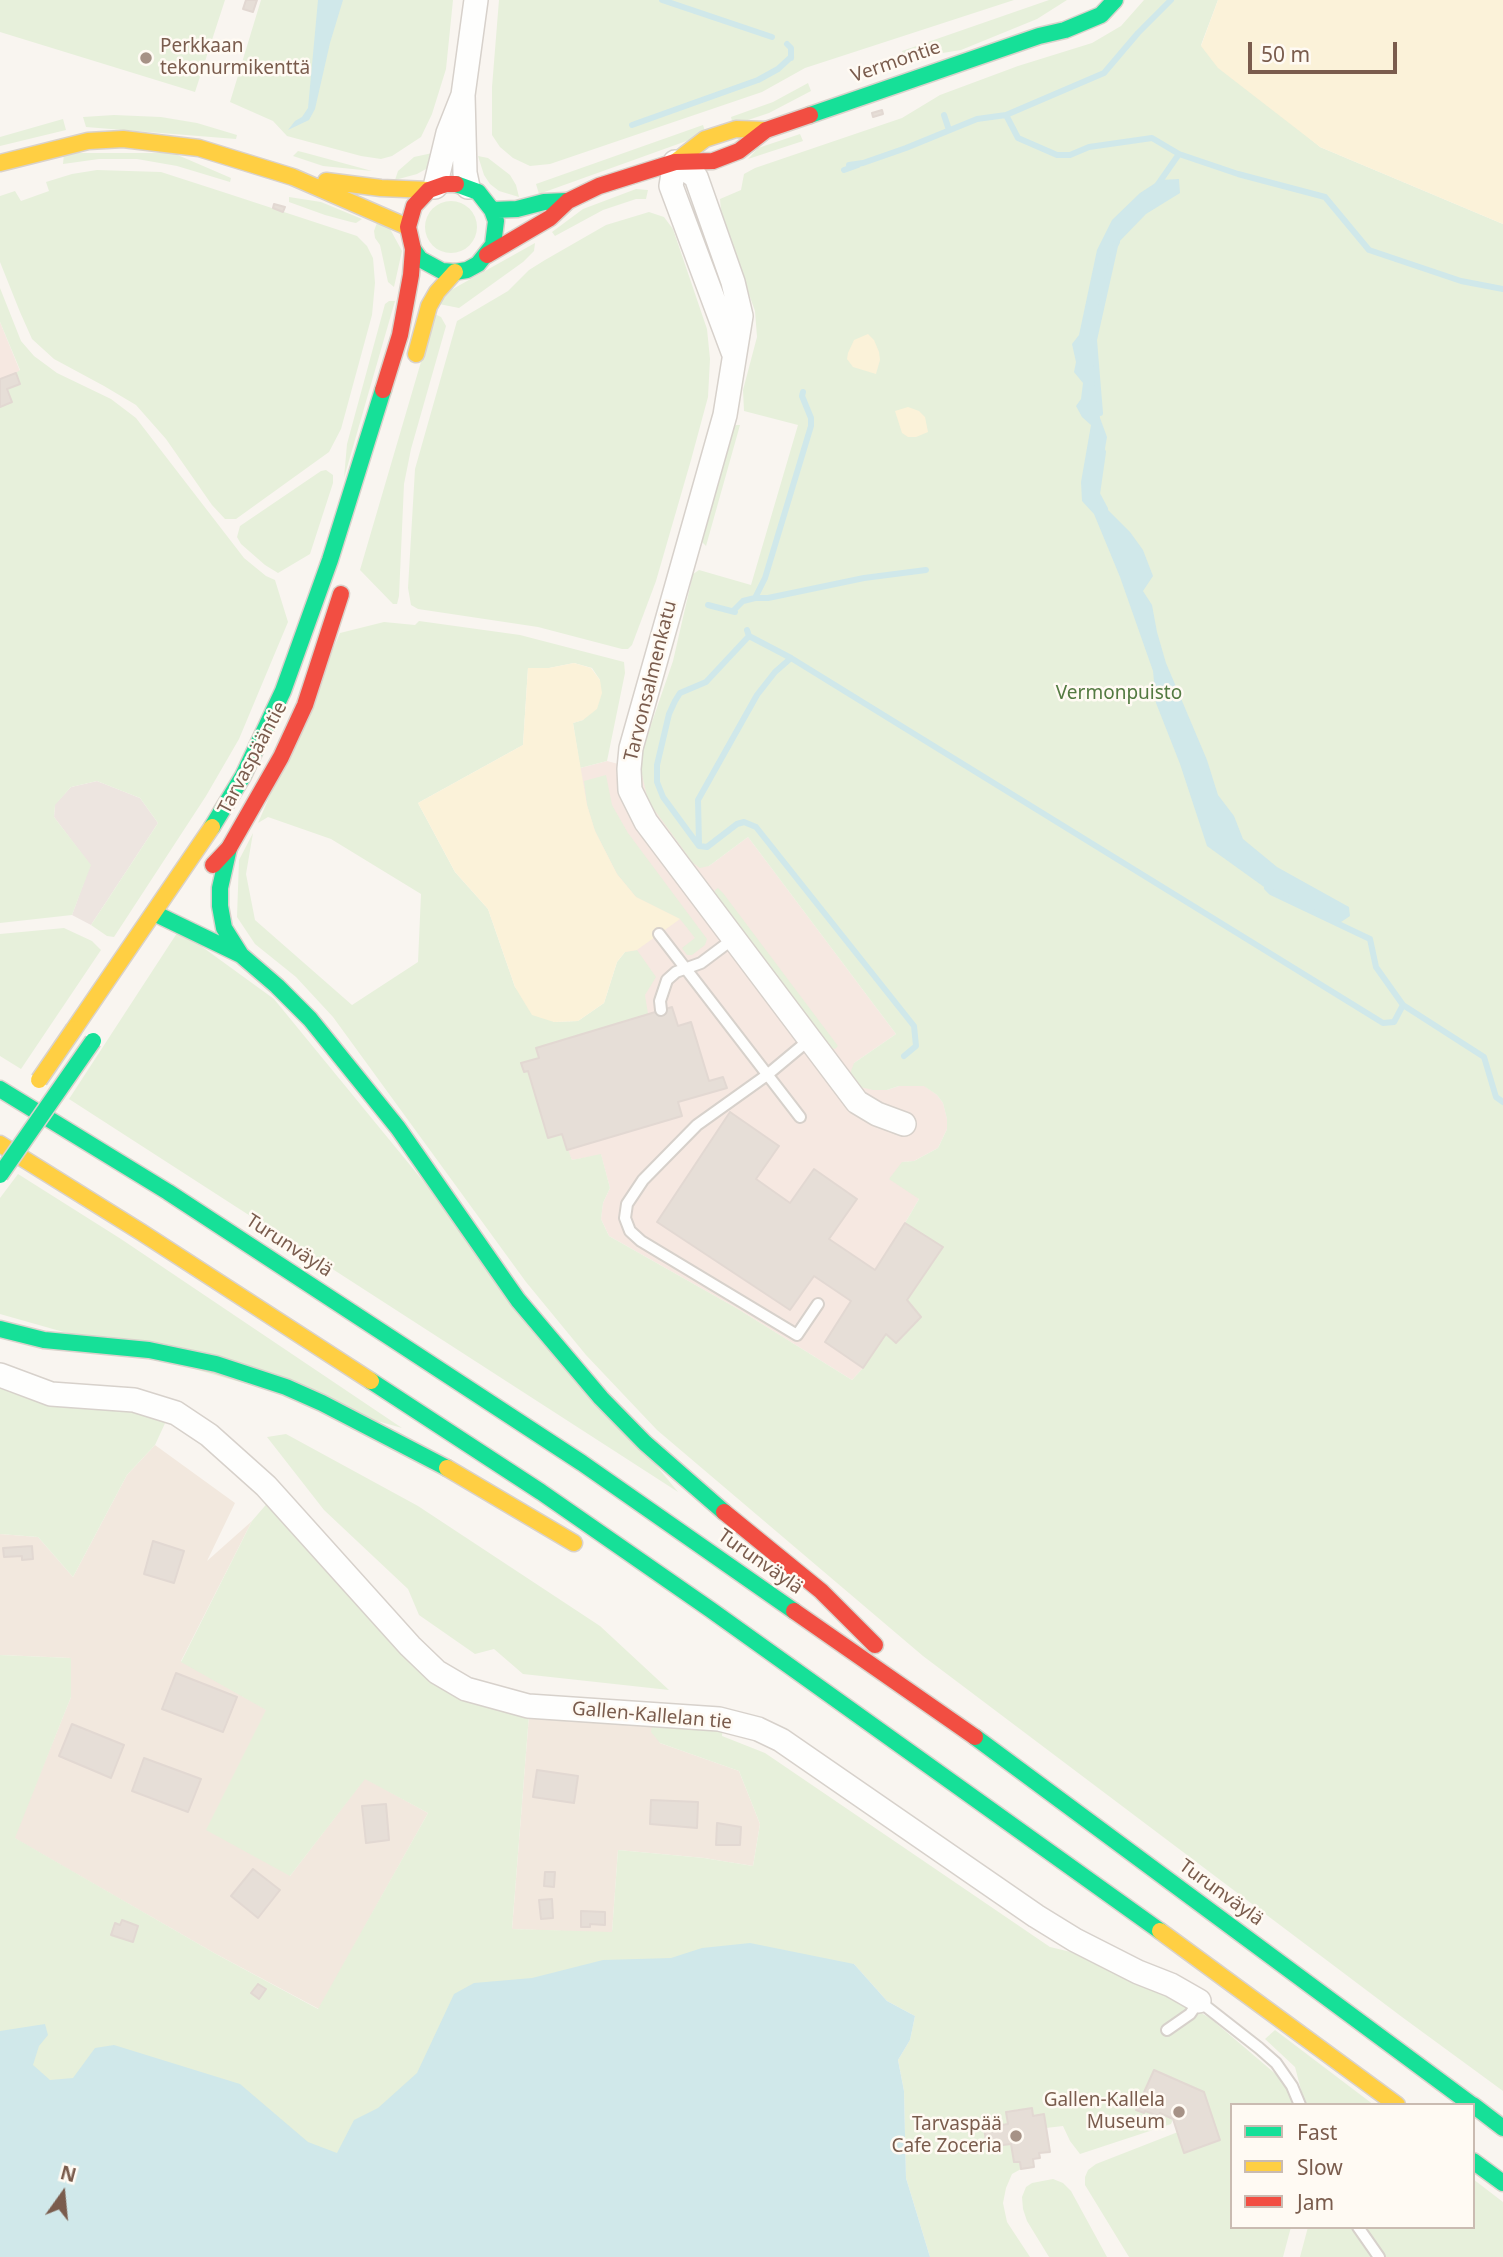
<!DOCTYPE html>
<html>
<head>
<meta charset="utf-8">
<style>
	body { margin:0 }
	#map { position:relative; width:1503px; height:2257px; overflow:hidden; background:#f9f5f0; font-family:"Noto Sans",sans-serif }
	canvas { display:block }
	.legend { position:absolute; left:1230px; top:2103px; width:245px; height:126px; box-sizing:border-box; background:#fffaf3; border:2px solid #cabbb1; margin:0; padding:9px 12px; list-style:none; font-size:21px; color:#7a5c4d }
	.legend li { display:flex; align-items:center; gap:14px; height:35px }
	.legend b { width:35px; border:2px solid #cabbb1 }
	.north { position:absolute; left:28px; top:2159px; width:70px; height:70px; -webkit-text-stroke:5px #fffaf3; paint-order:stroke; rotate:15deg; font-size:19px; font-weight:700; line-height:28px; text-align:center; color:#7a5c4d }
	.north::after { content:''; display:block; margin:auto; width:24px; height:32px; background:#7a5c4d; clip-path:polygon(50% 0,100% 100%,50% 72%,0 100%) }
	.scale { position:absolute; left:1248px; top:42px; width:149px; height:32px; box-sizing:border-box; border:4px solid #7a5c4d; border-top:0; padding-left:9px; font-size:21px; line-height:24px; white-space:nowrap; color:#7a5c4d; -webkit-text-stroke:5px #fffaf3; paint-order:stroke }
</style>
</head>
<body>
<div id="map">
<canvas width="1503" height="2257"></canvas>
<ul class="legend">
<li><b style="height:9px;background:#16e098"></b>Fast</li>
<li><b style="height:9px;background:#ffcf43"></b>Slow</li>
<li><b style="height:9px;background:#f24e42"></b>Jam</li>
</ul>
<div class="north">N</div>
<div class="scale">50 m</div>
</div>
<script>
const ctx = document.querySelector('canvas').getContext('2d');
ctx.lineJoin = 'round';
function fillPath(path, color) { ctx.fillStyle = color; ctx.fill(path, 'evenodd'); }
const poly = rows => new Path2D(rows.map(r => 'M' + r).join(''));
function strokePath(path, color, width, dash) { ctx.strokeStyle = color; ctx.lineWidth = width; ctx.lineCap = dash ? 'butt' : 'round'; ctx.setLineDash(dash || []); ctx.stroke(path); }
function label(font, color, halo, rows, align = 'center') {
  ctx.font = font + ' "Noto Sans",sans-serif'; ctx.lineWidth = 5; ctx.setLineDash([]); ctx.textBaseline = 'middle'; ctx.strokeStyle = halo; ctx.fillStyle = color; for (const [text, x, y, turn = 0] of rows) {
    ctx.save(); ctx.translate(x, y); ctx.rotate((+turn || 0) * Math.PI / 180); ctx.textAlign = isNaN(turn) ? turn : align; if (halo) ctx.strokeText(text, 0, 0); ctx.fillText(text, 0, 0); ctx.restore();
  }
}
const residential = poly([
	[155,1445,235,1503,207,1561,252,1521,181,1661,267,1710,290,1876,365,1778,428,1813,319,2009,216,1954,14,1838,71,1697,71,1658,0,1655,0,1534,38,1537,73,1577,127,1475],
	[529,1715,653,1721,660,1743,739,1771,760,1824,753,1866,704,1858,618,1850,612,1933,512,1929]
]);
const commercial = poly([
	[0,322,20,371,28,376,0,456],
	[523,745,580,768,607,761,641,770,649,801,709,866,748,837,896,1034,854,1063,887,1090,899,1086,925,1086,937,1095,943,1103,947,1119,947,1129,938,1148,914,1161,902,1162,919,1199,905,1223,943,1247,921,1317,896,1343,886,1334,863,1368,852,1380,738,1309,609,1236,601,1219,603,1203,610,1188,601,1155,572,1160,567,1150,548,1138,521,1063,536,1048,647,1014,625,952]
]);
const industrial = poly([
	[97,781,140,798,158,823,91,925,72,915,90,865,54,817,55,804,71,787]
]);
const green = poly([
	[0,0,225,0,195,92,0,32],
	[261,0,453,0,446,69,432,114,421,137,392,156,381,159,361,156,287,136,273,121,230,102],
	[499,0,1014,0,805,68,762,92,550,164,530,166,513,158,500,147,492,135,492,87],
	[1049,0,1067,0,1037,19,961,50,905,59,902,51],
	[1144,0,1218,0,1201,45,1320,147,1503,224,1503,2091,1402,2017,923,1656,657,1430,586,1355,526,1282,333,1017,296,977,255,944,237,917,239,860,253,833,246,874,255,920,352,1005,418,962,421,894,331,839,268,817,258,823,340,633,384,622,415,625,419,621,520,635,624,662,625,673,607,761,580,768,573,723,583,720,600,680,592,668,574,663,549,668,528,668,523,745,418,803,455,872,488,909,515,987,554,1022,578,1021,604,1003,617,962,625,952,637,950,656,977,645,995,648,1014,537,1048,539,1058,521,1064,524,1072,528,1071,548,1138,562,1134,572,1160,601,1154,610,1188,603,1203,601,1219,609,1236,738,1309,852,1380,863,1368,886,1334,897,1343,921,1317,907,1300,943,1247,905,1223,919,1199,889,1179,902,1162,914,1161,938,1148,947,1129,947,1119,943,1103,937,1095,924,1086,899,1086,887,1090,873,1090,860,1087,852,1079,851,1071,854,1063,896,1034,748,837,709,866,700,868,693,863,648,801,641,770,643,748,673,661,693,574,699,570,751,585,798,425,744,411,743,390,757,337,755,311,725,228,721,211,720,199,741,190,744,174,755,168,902,118,940,95,1018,66,1092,43,1121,26],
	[808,83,811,91,769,113,733,125,731,117,773,102],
	[114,115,161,117,197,123,237,135,236,139,86,127,83,117],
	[63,119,66,130,0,146,0,137],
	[703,125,706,134,539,194,536,184],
	[800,134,803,141,748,159,758,148],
	[298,151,306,153,372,171,323,166,293,156],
	[437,152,426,169,417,174,395,180,398,171,414,157],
	[64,153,173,153,231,178,230,182,177,166,137,159,99,159,63,164],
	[478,156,488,158,510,175,516,185,519,197,499,191,490,184,484,175],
	[97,170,161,172,226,193,357,236,367,246,373,258,375,283,372,315,341,429,329,452,236,519,225,519,212,505,166,439,136,405,104,386,54,359,32,339,20,312,0,262,0,196,15,191,21,201,49,191,46,182,72,174],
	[636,189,648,190,646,199,636,199,603,210,555,236,552,232,583,209],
	[289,197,321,202,362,219,356,223,351,222,325,215,289,202],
	'425 227a26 26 0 1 1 52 0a26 26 0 1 1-52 0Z',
	[649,212,664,217,673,229,707,329,710,359,708,397,691,460,656,581,632,645,628,649,622,649,538,627,418,609,411,605,408,588,415,469,457,321,508,291,529,270,545,260,606,225],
	[378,220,389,227,402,251,394,287,388,282,380,245,375,238,374,231],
	[535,243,534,251,523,262,459,308,439,304,451,290],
	[0,288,21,341,34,356,57,373,111,399,136,418,244,558,266,576,275,580,288,622,239,739,206,796,114,937,107,936,91,925,158,823,140,798,97,781,71,787,55,805,54,817,91,865,72,915,0,923,0,407,12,402,7,389,20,384,16,373,20,370,0,322],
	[389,301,395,301,344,478,347,444,385,304],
	[435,314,441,317,446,326,411,449,404,484,399,596,397,604,393,604,360,570],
	[736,425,740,425,706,546,702,542,702,535,732,429],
	[326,470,333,475,333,483,310,554,278,573,265,565,241,544,237,537,240,526,321,471],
	[606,775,612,805,628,833,707,939,705,945,692,955,687,955,682,948,695,938,680,919,636,897,617,874,595,831,587,805,584,781],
	[718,888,723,893,838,1046,835,1049,829,1047,715,898,715,890],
	[64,928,92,941,101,950,21,1069,0,1056,0,934],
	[179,930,274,999,678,1492,69,1099],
	[18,1174,121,1239,402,1428,0,1314,0,1198],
	[0,1386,40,1402,141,1413,167,1419,155,1445,127,1475,73,1577,38,1537,0,1534],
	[286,1434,418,1506,600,1626,669,1690,523,1674,494,1649,475,1654,419,1615,408,1589,324,1510,267,1437],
	[270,1500,450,1693,529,1715,512,1929,612,1932,618,1850,704,1858,753,1866,760,1824,739,1771,660,1743,651,1732,653,1721,723,1726,722,1736,765,1753,1050,1947,1071,1952,1162,1991,1210,2018,1285,2082,1296,2105,1232,2105,1232,2227,1291,2227,1283,2257,1129,2257,1085,2185,1085,2177,1088,2170,1096,2164,1178,2132,1204,2092,1136,2110,1144,2113,1145,2111,1160,2113,1173,2119,1171,2124,1080,2154,1070,2141,1063,2126,1046,2128,1044,2115,1033,2116,1031,2108,1006,2111,1008,2124,984,2128,987,2147,1011,2144,1020,2162,1021,2169,1012,2174,1006,2188,1003,2203,1007,2222,1030,2257,930,2257,906,2178,904,2091,898,2060,910,2040,915,2016,887,2001,854,1964,671,1958,416,2188,0,2174,0,1655,71,1658,71,1697,15,1838,216,1954,318,2009,428,1813,365,1779,290,1876,206,1830,266,1710,181,1662,252,1521],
	[1275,2030,1374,2105,1305,2105,1295,2067,1265,2039],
	[1053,2179,1063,2183,1071,2191,1107,2257,1049,2257,1027,2221,1023,2209,1022,2197,1026,2187,1032,2183],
	[1473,2179,1503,2202,1503,2257,1300,2257,1308,2227,1473,2227]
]);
const sand = poly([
	[1218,0,1503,0,1503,224,1320,147,1218,68,1201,46],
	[868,334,874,340,879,352,880,360,876,374,853,367,847,359,848,353,854,340],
	[908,407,919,411,925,417,928,432,916,437,908,437,902,433,895,411],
	[574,663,591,668,600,680,602,693,597,709,583,720,573,723,587,805,595,831,617,874,636,897,680,919,637,950,625,952,617,962,604,1003,578,1021,554,1022,532,1015,515,987,488,909,455,872,418,803,523,745,528,668,549,668]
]);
const water = poly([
	[318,0,343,0,330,43,315,109,309,120,288,130,295,121,302,117,308,108],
	[1179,179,1180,193,1146,214,1115,246,1094,340,1100,418,1107,437,1097,494,1103,505,1130,532,1143,550,1153,576,1143,591,1152,605,1157,632,1166,663,1207,760,1218,795,1234,816,1243,839,1277,867,1349,907,1350,916,1338,924,1271,892,1207,846,1180,764,1156,703,1153,671,1120,577,1094,514,1082,501,1081,482,1091,425,1082,417,1076,406,1081,399,1083,383,1074,372,1076,362,1072,344,1079,335,1097,250,1112,220,1140,193,1160,180],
	[750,1943,854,1964,887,2001,915,2016,910,2040,898,2060,904,2091,906,2178,930,2257,0,2257,0,2031,45,2024,48,2035,39,2046,33,2065,50,2080,73,2078,95,2048,114,2045,240,2084,308,2142,337,2153,354,2120,378,2108,417,2073,454,1994,474,1983,532,1978,603,1960,671,1958,702,1948]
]);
const stream = poly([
	[662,0,772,37],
	[787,44,791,48,791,58],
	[944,115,949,130],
	[1006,115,1018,138,1057,155,1070,155,1089,147,1152,138,1179,154,1238,174,1325,197,1369,250,1461,281,1503,289],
	[632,125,758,80,778,69,791,57],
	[849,165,863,163,906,148,977,119,1006,115,1104,73,1138,33,1171,0],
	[844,170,858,165],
	[1156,187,1179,154],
	[1100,413,1094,340,1115,246,1117,242],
	[1103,452,1097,494,1105,509],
	[755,598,765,578,811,426,811,418,802,396,803,392],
	[708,605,735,612],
	[734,610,743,601,755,598,768,598,864,578,926,570],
	[747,630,749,636,791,658,1383,1023,1394,1022,1403,1005],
	[749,636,706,682,680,693,675,701,669,714,657,765,657,782,663,797,699,846,707,847,737,824,744,822,756,827,914,1026,916,1046,904,1056],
	[699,844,698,800,757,695,775,672,791,658],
	[1267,888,1271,892,1370,939,1376,967,1403,1005,1484,1057,1496,1097,1503,1102]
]);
const building = poly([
	[246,0,257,0,253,12,243,9,246,0],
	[882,110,883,114,873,117,872,113,882,110],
	[274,204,285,207,283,212,273,208,274,204],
	[16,373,20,384,7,389,12,402,0,407,0,379,16,373],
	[672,1007,678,1026,691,1022,709,1081,723,1077,727,1088,678,1102,682,1116,567,1150,562,1134,548,1138,528,1071,524,1072,521,1063,539,1058,536,1048,672,1007],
	[730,1112,779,1146,756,1179,790,1203,814,1169,857,1199,829,1239,875,1270,905,1223,943,1247,907,1300,921,1317,896,1343,886,1334,863,1368,825,1342,851,1301,814,1276,790,1310,657,1222,730,1112],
	[153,1541,184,1551,174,1583,144,1574,153,1541],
	[32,1546,33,1559,22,1560,22,1556,4,1557,3,1548,32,1546],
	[176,1673,237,1697,223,1732,162,1709,176,1673],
	[72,1724,124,1745,111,1778,59,1756,72,1724],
	[144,1758,201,1779,188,1812,132,1791,144,1758],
	[537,1770,578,1776,574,1803,533,1797,537,1770],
	[651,1800,698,1802,697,1828,650,1824,651,1800],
	[386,1804,389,1840,366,1843,362,1806,386,1804],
	[717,1823,741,1827,740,1845,716,1845,717,1823],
	[253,1869,280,1890,258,1918,231,1896,253,1869],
	[545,1872,555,1872,554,1887,544,1886,545,1872],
	[552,1899,553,1918,541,1919,539,1900,552,1899],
	[581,1911,605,1912,605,1925,590,1924,590,1927,581,1927,581,1911],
	[122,1920,138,1926,133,1942,111,1935,115,1923,120,1925,122,1920],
	[258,1984,266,1989,259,1999,251,1993,258,1984],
	[1154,2070,1204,2092,1220,2140,1184,2153,1173,2119,1160,2113,1158,2116,1145,2111,1144,2113,1136,2110,1154,2070],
	[1032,2108,1033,2116,1044,2114,1050,2152,1039,2153,1040,2158,1033,2159,1034,2167,1021,2169,1020,2162,1014,2162,1011,2144,987,2147,984,2128,1008,2124,1006,2112,1032,2108]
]);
const lane = poly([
	[659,934,800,1117],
	[661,1010,660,1001,667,980,676,972,701,963,733,939],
	[809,1040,767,1075,697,1125,643,1180,627,1204,625,1218,630,1231,641,1241,797,1335,818,1304],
	[1167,2030,1190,2014,1199,2001,1259,2048,1276,2063,1292,2086,1300,2105],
	[1358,2227,1379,2257]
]);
const street = poly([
	[463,95,476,0],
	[435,187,448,133,463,95,465,173,468,187],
	[733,352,671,186,675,162,696,177,733,282,741,316,725,415,631,748,629,769,630,790,646,822,857,1102,877,1114,904,1124],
	[0,1375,51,1394,134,1400,176,1413,209,1435,266,1486,410,1646,437,1672,466,1689,528,1706,719,1719,758,1729,781,1740,1036,1916,1075,1940,1138,1972,1171,1985,1199,2001]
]);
const fast = poly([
	[810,115,1039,36,1065,30,1101,15,1115,0],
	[492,210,517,209,544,202,566,201],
	[413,249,420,259,442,271,455,272,467,270,478,264,493,245,496,221,492,210,478,192,456,184],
	[212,827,243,776,283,691,330,560,383,390],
	[229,848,220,888,220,906,224,928,241,955],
	[154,913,241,955,277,986,310,1019,398,1128,518,1300,601,1398,645,1443,724,1512],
	[0,1089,168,1192,582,1463,794,1611],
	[0,1329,44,1340,149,1350,216,1364,286,1387,322,1403,447,1468],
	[371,1381,541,1492,711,1610,1160,1931],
	[975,1737,1472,2105],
	[1473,2105,1503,2128],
	[1473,2161,1503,2183]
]);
const slow = poly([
	[675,162,705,139,736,129,766,130],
	[0,163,88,141,123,139,199,148,293,177,408,227],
	[326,181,381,188,429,190],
	[416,354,429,306,437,292,455,272],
	[74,1029,212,827],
	[0,1144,141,1232,371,1381],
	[447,1468,574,1543],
	[1160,1931,1397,2105]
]);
const jam = poly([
	[487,255,550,218,568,201,599,186,675,162,713,161,739,151,766,130,810,115],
	[383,390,400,335,411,275,413,249,408,227,414,206,429,190,446,184,456,184],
	[213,865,229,848,281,757,305,705,341,594],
	[724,1512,821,1591,875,1645],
	[794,1611,975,1737]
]);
const fastBridge = poly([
	[0,1175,93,1041]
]);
const slowBridge = poly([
	[39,1080,74,1029]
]);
const markers = [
	[146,58,7,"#a69286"],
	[1179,2112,7,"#a69286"],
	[1016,2136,7,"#a69286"]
];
const poiNames = [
	["Perkkaan",160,47,"left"],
	["tekonurmikenttä",160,69,"left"],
	["Gallen-Kallela",1165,2101],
	["Museum",1165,2123],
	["Tarvaspää",1002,2125],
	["Cafe Zoceria",1002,2147]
];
const streetNames = [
	["Vermontie",896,62,-19],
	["Tarvonsalmenkatu",651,681,-76],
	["Tarvaspääntie",253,758,-62],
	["Turunväylä",289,1246,33],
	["Turunväylä",760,1562,35],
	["Gallen-Kallelan tie",652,1716,5],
	["Turunväylä",1221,1893,36]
];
const parkNames = [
	["Vermonpuisto",1119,694]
];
fillPath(residential, '#f2e8de');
fillPath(commercial, '#f6e8e1');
fillPath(industrial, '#ede5e0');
fillPath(green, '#e7f0db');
fillPath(sand, '#fbf2d9');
fillPath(water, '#d0e8ea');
strokePath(stream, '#d0e8ea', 6);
fillPath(building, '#e6ded7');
strokePath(building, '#e2d8d2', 2);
strokePath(lane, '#d7d1cb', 14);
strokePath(street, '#d7d1cb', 26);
strokePath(fast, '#d9d2cb', 19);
strokePath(slow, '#d9d2cb', 19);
strokePath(jam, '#d9d2cb', 19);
strokePath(lane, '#fefefd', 10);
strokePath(street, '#fefefd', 23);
strokePath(fast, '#16e098', 16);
strokePath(slow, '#ffcf43', 16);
strokePath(jam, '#f24e42', 16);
strokePath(fastBridge, '#d9d2cb', 19, []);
strokePath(slowBridge, '#d9d2cb', 19, []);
strokePath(fastBridge, '#16e098', 16);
strokePath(slowBridge, '#ffcf43', 16);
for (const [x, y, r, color] of markers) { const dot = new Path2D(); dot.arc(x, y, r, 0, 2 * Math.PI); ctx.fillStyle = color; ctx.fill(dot); strokePath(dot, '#fffaf3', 2.5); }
label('19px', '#7a5c4d', '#fffaf3', poiNames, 'right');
label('19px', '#7a5c4d', '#fffaf3', streetNames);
label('19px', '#537a41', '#fffaf3', parkNames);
</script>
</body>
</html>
